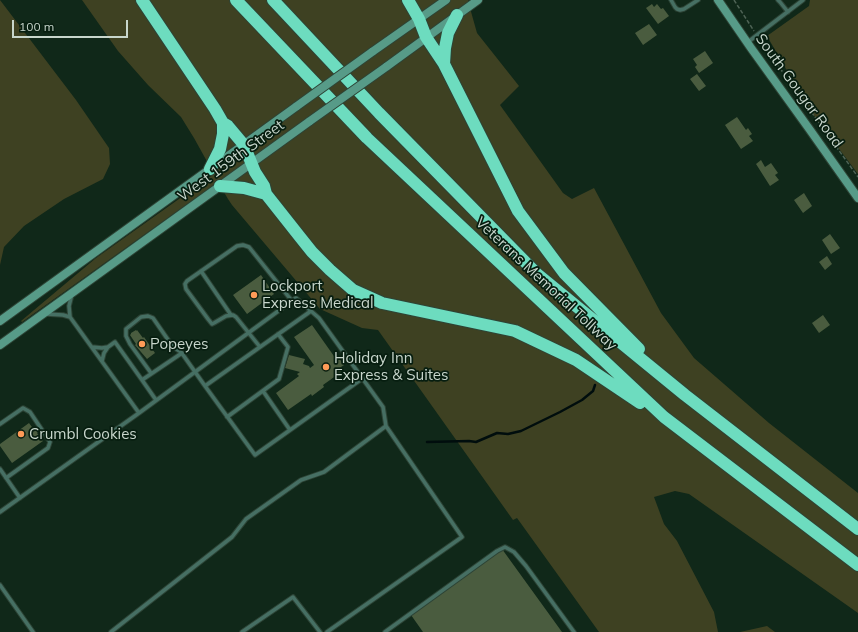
<!DOCTYPE html>
<html>
<head>
<meta charset="utf-8">
<style>
	body { margin:0 }
	#map { position:relative; width:858px; height:632px; overflow:hidden; background:#102819; font-family:Mulish,sans-serif }
	canvas { display:block }
	.scale { position:absolute; left:12px; top:20px; width:116px; height:18px; box-sizing:border-box; border:2px solid #c8d6cc; border-top:0; padding-left:5px; font-size:12px; line-height:14px; white-space:nowrap; color:#c8d6cc; -webkit-text-stroke:3px #071e10; paint-order:stroke }
</style>
</head>
<body>
<div id="map">
<canvas width="858" height="632"></canvas>
<div class="scale">100 m</div>
</div>
<script>
const ctx = document.querySelector('canvas').getContext('2d');
ctx.lineJoin = 'round';
function fillPath(path, color) { ctx.fillStyle = color; ctx.fill(path, 'evenodd'); }
const poly = rows => new Path2D(rows.map(r => 'M' + r).join(''));
function strokePath(path, color, width, dash) { ctx.strokeStyle = color; ctx.lineWidth = width; ctx.lineCap = dash ? 'butt' : 'round'; ctx.setLineDash(dash || []); ctx.stroke(path); }
function label(font, color, halo, rows, align = 'center') {
  ctx.font = font + ' Mulish,sans-serif'; ctx.lineWidth = 3.5; ctx.setLineDash([]); ctx.textBaseline = 'middle'; ctx.strokeStyle = halo; ctx.fillStyle = color; for (const [text, x, y, turn = 0] of rows) {
    ctx.save(); ctx.translate(x, y); ctx.rotate((+turn || 0) * Math.PI / 180); ctx.textAlign = isNaN(turn) ? turn : align; if (halo) ctx.strokeText(text, 0, 0); ctx.fillText(text, 0, 0); ctx.restore();
  }
}
const green = poly([
	[0,0,76,100,109,148,110,164,103,179,64,199,24,226,4,247,0,265],
	[82,0,469,0,468,1,477,33,519,86,500,105,563,193,572,199,594,188,661,313,694,358,769,423,858,493,858,613,689,494,675,491,654,497,664,524,677,541,714,612,718,632,599,632,517,518,513,520,378,330,362,328,320,309,232,205,228,199,218,182,22,322,21,321,96,258,214,174,194,138,181,117,148,85,118,51],
	[810,0,858,0,858,174,809,109,767,36,809,6],
	[767,626,775,632,740,632]
]);
const stream = poly([
	[427,442,469,441,476,442,497,433,508,434,521,431,560,412,582,400,593,391,595,385]
]);
const building = poly([
	[652,4,654,7,657,4,661,9,663,8,669,16,658,24,646,8],
	[649,24,657,35,643,45,635,33],
	[705,51,713,63,699,73,695,67,697,65,693,59],
	[697,74,706,86,699,91,690,79],
	[737,117,746,130,748,128,752,134,749,136,753,141,741,149,725,125],
	[761,160,765,167,771,163,778,173,775,175,779,180,770,186,756,164],
	[804,193,812,206,803,213,794,200],
	[830,234,840,248,831,254,822,240],
	[827,256,832,264,825,270,819,262],
	[261,275,274,294,247,314,233,295],
	[823,315,830,325,819,333,812,323],
	[312,325,336,359,338,357,344,365,341,367,344,370,323,385,324,387,312,396,311,394,288,410,276,393,299,376,297,374,300,372,285,368,289,355,305,359,303,364,309,366,310,368,314,365,294,337],
	[136,330,136,331,137,330,143,338,144,337,155,353,147,359,135,345,136,344,130,335,131,334,131,333],
	[29,423,34,430,36,428,38,432,37,433,43,441,12,463,0,446,0,444],
	[502,549,562,632,423,632,411,615]
]);
const path = poly([
	[734,0,754,31],
	[759,39,858,177]
]);
const lane = poly([
	[671,0,675,7,677,9,680,10,684,9,698,0],
	[778,0,780,2,788,12],
	[748,42,803,0],
	[201,271,231,315],
	[72,294,69,306,70,317,139,413],
	[292,301,249,247,243,245,237,246,187,281,185,284,186,289,208,319,212,324,214,323,226,316,233,315,236,317,260,347,311,311],
	[46,314,63,315,70,317],
	[92,347,102,348,108,347],
	[260,347,205,386,255,455,363,378],
	[102,361,104,353,108,347,115,342,142,380],
	[151,373,130,344,126,336,126,329,141,317,148,316,153,318,173,347,181,352,205,386],
	[263,391,290,430],
	[156,400,142,380,182,353],
	[227,417,279,379,288,347,278,334],
	[0,424,23,408,30,412,50,442,48,448,6,478],
	[0,469,20,498],
	[0,512,139,413,296,298,319,318,383,407,386,426,462,537,327,632],
	[0,585,33,632],
	[111,632,232,537,246,519,301,480,324,472,386,426],
	[242,632,293,597,320,632],
	[385,632,497,551,505,547,514,552,526,566,574,632]
]);
const secondary = poly([
	[718,0,751,48,810,130,858,198],
	[372,52,446,0],
	[386,67,478,0],
	[0,321,297,106],
	[0,345,310,121]
]);
const highway = poly([
	[142,0,215,109,223,123,223,134,220,149,210,169],
	[236,0,367,138,664,417,858,565],
	[273,0,379,113,537,274,685,395,858,529],
	[408,0,419,19,426,37,444,64,518,211,564,273,639,349],
	[444,64,445,48,448,33,457,15],
	[223,123,228,126,244,145,255,172,264,186,266,194,300,237,312,252,330,270,353,290,382,303,515,331,576,360,640,403],
	[220,186,244,188,266,194]
]);
const secondaryBridge = poly([
	[297,106,372,52],
	[310,121,386,67]
]);
const markers = [
	[254,295,4,"#fe9b58"],
	[142,344,4,"#fe9b58"],
	[326,367,4,"#fe9b58"],
	[21,434,4,"#fe9b58"]
];
const streetNames = [
	["South Gougar Road",799,91,54],
	["West 159th Street",231,161,-36],
	["Veterans Memorial Tollway",546,284,43]
];
const poiNames = [
	["Lockport",262,286],
	["Express Medical",262,303],
	["Popeyes",150,344],
	["Holiday Inn",334,358],
	["Express & Suites",334,375],
	["Crumbl Cookies",29,434]
];
fillPath(green, '#3e4122');
strokePath(stream, '#000d0d', 2.5);
fillPath(building, '#4a5c3f');
strokePath(lane, '#2d4436', 5.5);
strokePath(secondary, '#2d4436', 10);
strokePath(highway, '#2d4436', 14);
strokePath(path, '#4e6355', 1.5, [4, 2]);
strokePath(lane, '#466f63', 3.5);
strokePath(secondary, '#579b88', 8);
strokePath(highway, '#6ddcbf', 12);
strokePath(secondaryBridge, '#2d4436', 10, []);
strokePath(secondaryBridge, '#579b88', 8);
for (const [x, y, r, color] of markers) { const dot = new Path2D(); dot.arc(x, y, r, 0, 2 * Math.PI); ctx.fillStyle = color; ctx.fill(dot); strokePath(dot, '#071e10', 1.5); }
label('15px', '#c8d6cc', '#071e10', streetNames);
label('15px', '#c8d6cc', '#071e10', poiNames, 'left');
</script>
</body>
</html>
